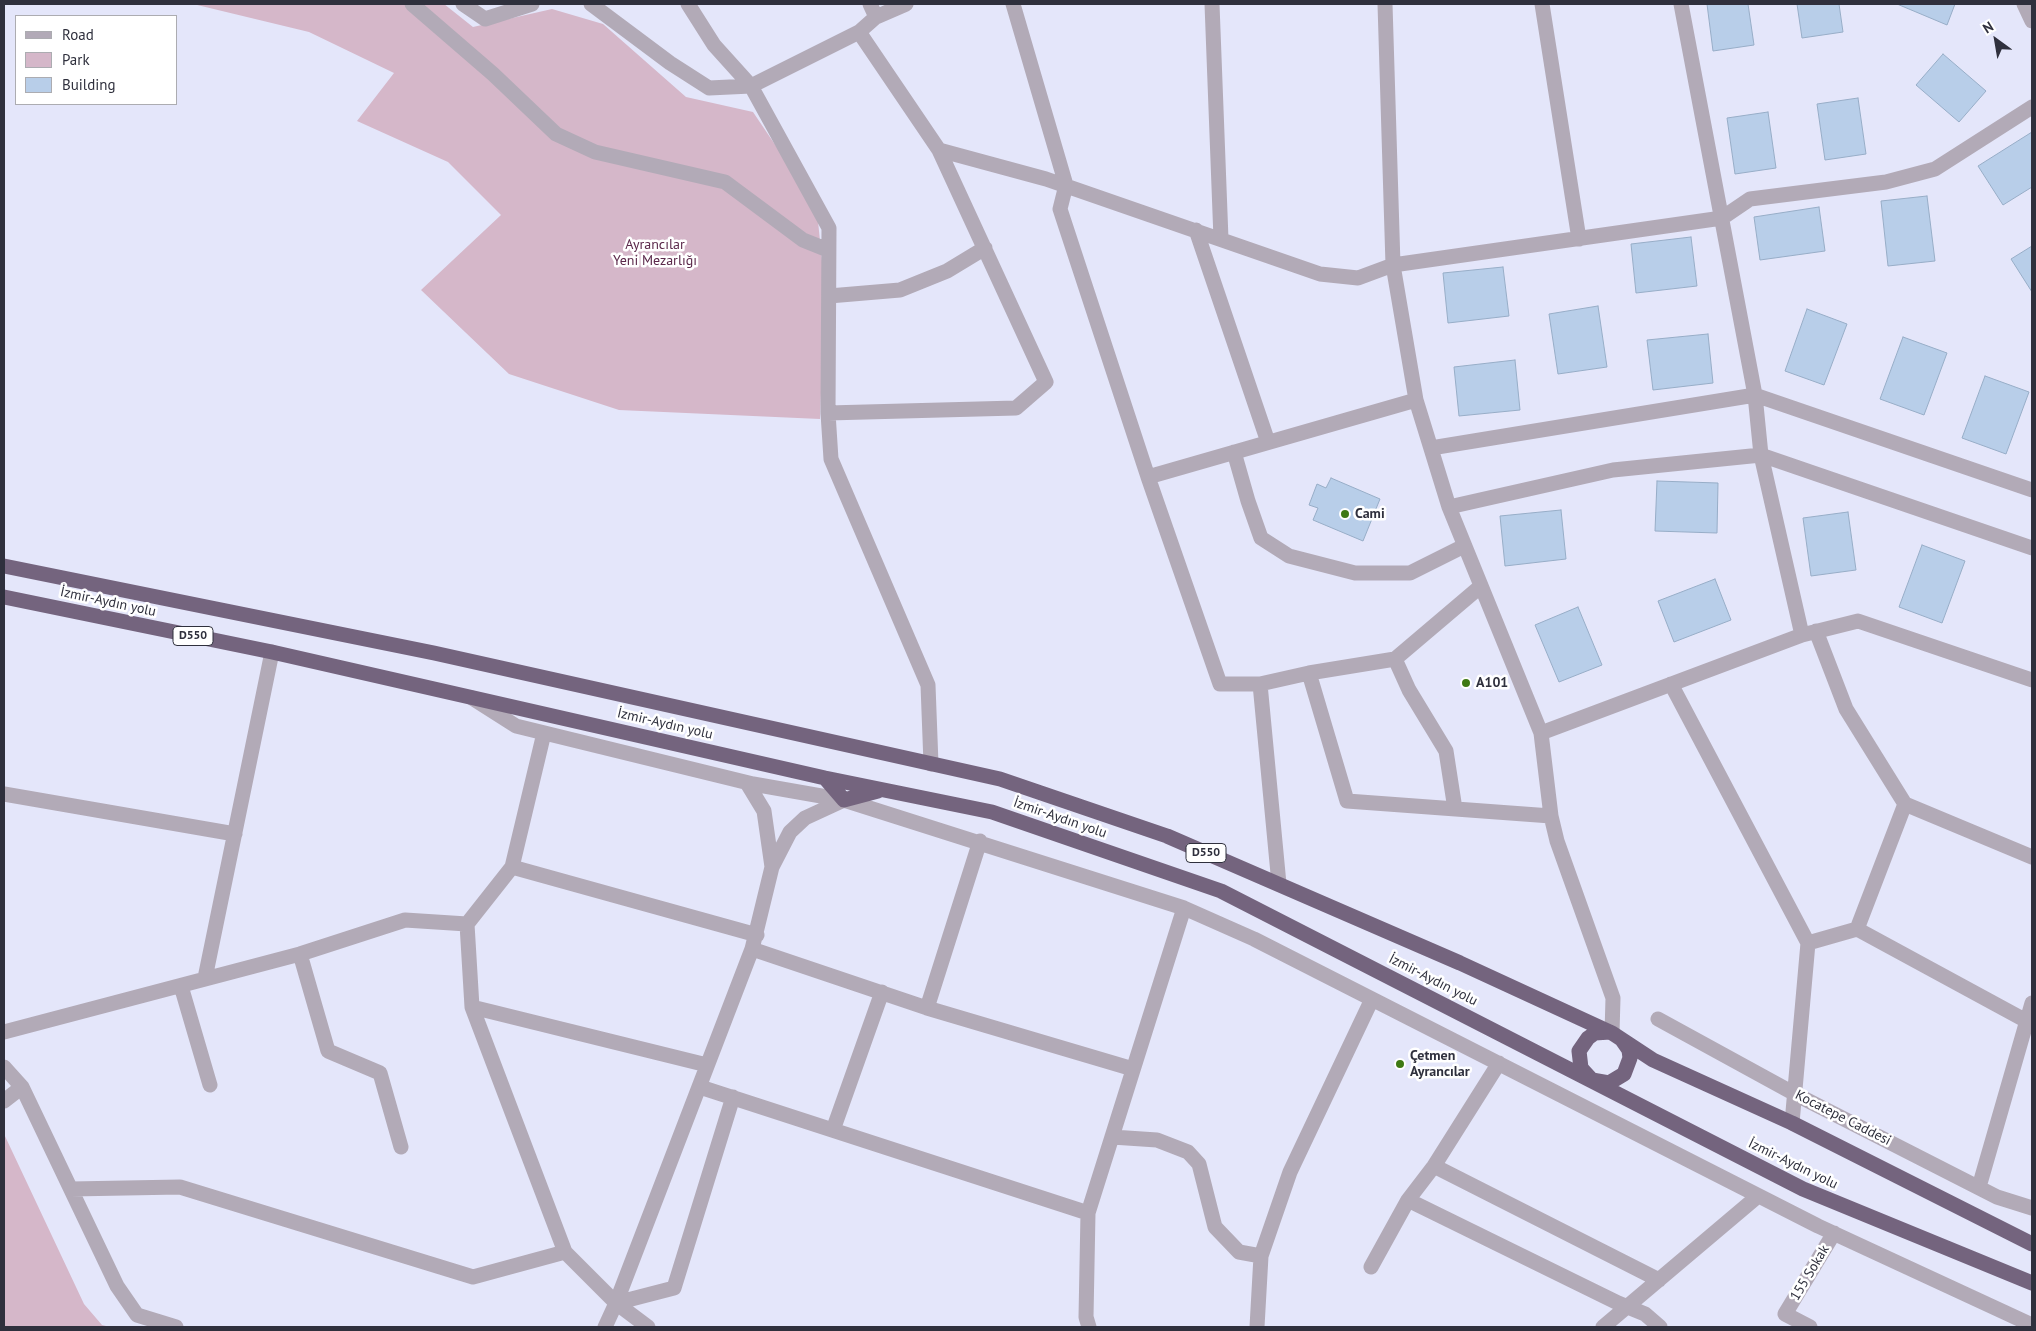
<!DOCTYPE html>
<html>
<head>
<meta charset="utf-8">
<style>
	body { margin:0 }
	#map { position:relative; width:2036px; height:1331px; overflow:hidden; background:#e4e6fa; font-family:"PT Sans",sans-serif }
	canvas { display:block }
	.frame { position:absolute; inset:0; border:5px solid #2f303d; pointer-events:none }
	.legend { position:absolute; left:15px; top:15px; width:162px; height:90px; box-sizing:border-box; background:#fff; border:1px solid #acacb1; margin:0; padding:6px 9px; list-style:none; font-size:15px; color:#2f303d }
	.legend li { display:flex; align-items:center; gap:10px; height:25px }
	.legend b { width:25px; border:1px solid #acacb1 }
	.north { position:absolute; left:1971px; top:15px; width:50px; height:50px; -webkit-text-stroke:4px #fff; paint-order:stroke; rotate:328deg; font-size:14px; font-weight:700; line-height:20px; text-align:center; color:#2f303d }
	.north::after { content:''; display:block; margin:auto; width:18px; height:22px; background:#2f303d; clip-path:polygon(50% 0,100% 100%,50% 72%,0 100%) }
</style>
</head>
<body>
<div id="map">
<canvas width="2036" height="1331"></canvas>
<div class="frame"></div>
<ul class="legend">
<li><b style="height:6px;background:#b2aab7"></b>Road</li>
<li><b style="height:14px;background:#d5b7c9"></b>Park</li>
<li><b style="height:14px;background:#b8cee9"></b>Building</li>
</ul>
<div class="north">N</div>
</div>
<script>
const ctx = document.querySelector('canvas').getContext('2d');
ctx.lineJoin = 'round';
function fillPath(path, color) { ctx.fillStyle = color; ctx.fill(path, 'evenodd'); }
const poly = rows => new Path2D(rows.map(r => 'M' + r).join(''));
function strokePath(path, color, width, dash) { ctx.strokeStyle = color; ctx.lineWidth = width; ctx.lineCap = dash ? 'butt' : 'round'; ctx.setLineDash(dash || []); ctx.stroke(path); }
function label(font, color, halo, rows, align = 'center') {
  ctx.font = font + ' "PT Sans",sans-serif'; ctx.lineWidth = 5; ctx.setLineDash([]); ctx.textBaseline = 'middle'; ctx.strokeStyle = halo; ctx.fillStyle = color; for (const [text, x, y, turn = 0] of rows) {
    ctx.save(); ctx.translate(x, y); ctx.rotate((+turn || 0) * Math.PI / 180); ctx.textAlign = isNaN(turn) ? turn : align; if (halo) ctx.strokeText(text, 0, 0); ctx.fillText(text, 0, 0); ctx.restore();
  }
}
const green = poly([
	[193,4,444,4,473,27,552,9,603,24,686,97,753,112,809,195,818,221,825,291,820,419,619,410,509,374,421,290,501,215,448,162,357,121,394,73,309,32],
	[4,1134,84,1304,102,1325,110,1327,4,1327]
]);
const building = poly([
	[1707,4,1748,4,1754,45,1713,51,1707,4],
	[1797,4,1839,4,1843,32,1802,38,1797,4],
	[1897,4,1955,4,1947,25,1897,4],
	[1943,54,1986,91,1959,122,1916,85,1943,54],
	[1858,98,1866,154,1825,160,1817,104,1858,98],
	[1768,112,1776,168,1735,174,1727,118,1768,112],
	[2032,132,2032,187,2003,205,1978,166,2032,132],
	[1927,196,1935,261,1888,266,1881,201,1927,196],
	[1819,207,1825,251,1760,260,1754,217,1819,207],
	[1691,237,1697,286,1636,293,1631,244,1691,237],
	[2032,246,2032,292,2011,259,2032,246],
	[1503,267,1509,316,1448,323,1443,273,1503,267],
	[1598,306,1607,367,1558,374,1549,314,1598,306],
	[1807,309,1847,324,1824,385,1785,371,1807,309],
	[1708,334,1713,383,1653,390,1647,340,1708,334],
	[1903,337,1947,353,1924,415,1880,399,1903,337],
	[1515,360,1520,410,1459,416,1454,367,1515,360],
	[1985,376,2029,392,2006,454,1962,438,1985,376],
	[1331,478,1380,499,1363,541,1313,520,1318,508,1309,505,1317,484,1326,488,1331,478],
	[1657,481,1718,483,1717,533,1655,531,1657,481],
	[1561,510,1566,559,1505,566,1500,516,1561,510],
	[1848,512,1856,570,1811,576,1803,518,1848,512],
	[1922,545,1965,561,1942,623,1899,607,1922,545],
	[1715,579,1731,620,1674,642,1658,601,1715,579],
	[1578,607,1602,665,1559,682,1535,625,1578,607]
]);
const minor = poly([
	[412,4,493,74,556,134,595,152,725,182,803,240,828,250],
	[463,4,485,19,532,4],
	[591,4,670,63,709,88,751,86,859,32,876,17,870,4],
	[688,4,714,45,751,86,829,228,828,413,831,459,928,685,931,764],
	[1013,4,1066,185,1060,209,1148,477],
	[1212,4,1221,239],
	[1385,4,1393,265,1416,400,1449,507,1541,733,1551,816,1557,841,1613,998,1612,1033],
	[1542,4,1579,239],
	[1681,4,1755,395,1761,455,1802,635],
	[2024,4,2032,21],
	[876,17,906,4],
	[939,150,1046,179,1320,274,1358,278,1393,265,1722,218,1750,199,1886,182,1935,169,2032,107],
	[1196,230,1268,442],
	[829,296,900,290,947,271,985,248],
	[828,413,1016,408,1046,382,939,150,859,32],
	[1431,448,1755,395,2032,490],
	[1234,452,1248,501,1261,538,1289,556,1355,573,1410,573,1464,546],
	[1449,507,1613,470,1761,455,2032,548],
	[1395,659,1409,690,1446,751,1455,809],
	[1309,673,1395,659,1481,586],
	[1260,684,1220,684,1148,477,1416,400],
	[1671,684,1808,943,1792,1123],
	[472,698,516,726,753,784,844,800,1184,908,1254,939,1818,1226,2032,1325],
	[1541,733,1802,635,1858,621,2032,680],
	[747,783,764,811,772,867],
	[4,794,235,834],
	[1905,804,2032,857],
	[512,867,757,935],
	[1279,884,1260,684,1309,673,1347,801,1551,816],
	[467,924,512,867,544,733],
	[1857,929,2032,1024],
	[1808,943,1857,929,1905,804,1846,709,1816,631],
	[752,949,927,1008,1133,1069],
	[300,954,328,1051,380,1073,401,1147],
	[205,978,272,652],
	[181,986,210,1085],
	[472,1007,707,1065],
	[927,1008,980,841],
	[1658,1019,1795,1094,1997,1197,2032,1208],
	[4,1032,300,954,405,920,467,924,472,1007,565,1252,616,1303,648,1327],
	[1499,1063,1434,1166,1408,1200,1618,1303,1645,1314,1660,1327],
	[4,1067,22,1087,117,1286,137,1315,176,1327],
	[700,1087,1088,1213],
	[4,1101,22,1087],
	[833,1130,882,992],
	[1112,1137,1157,1140,1188,1152,1199,1164,1215,1227,1239,1252,1261,1256],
	[1434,1166,1659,1280],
	[1979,1187,2032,1003],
	[71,1189,180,1187,473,1277,565,1252],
	[1371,1267,1408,1200],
	[616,1303,674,1288,733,1097],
	[605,1327,616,1303,752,949,772,867,790,832,805,818,844,800],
	[1089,1327,1086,1317,1088,1213,1184,908],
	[1257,1327,1261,1256,1290,1172,1372,999],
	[1603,1327,1758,1196],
	[1810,1327,1785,1314,1834,1233]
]);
const highway = poly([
	[4,566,434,653,1000,779,1167,836,1460,963,1612,1033,1653,1060,1792,1123,2032,1244],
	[4,597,272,652,825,778,992,812,1221,891,1803,1189,2032,1283],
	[825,778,844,800,878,791],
	[1610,1032,1595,1033,1588,1038,1579,1051,1581,1068,1592,1080,1609,1083,1624,1074,1630,1058,1629,1050,1622,1040]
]);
const markers = [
	[1345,514,5,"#3e7913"],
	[1466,683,5,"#3e7913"],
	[1400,1064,5,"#3e7913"]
];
const shields = [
	[193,636,40],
	[1206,853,40]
];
const shieldNames = [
	["D550",193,636],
	["D550",1206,853]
];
const parkNames = [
	["Ayrancılar",655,245],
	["Yeni Mezarlığı",655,261]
];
const poiNames = [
	["Cami",1355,514],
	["A101",1476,683],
	["Çetmen",1410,1056],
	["Ayrancılar",1410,1072]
];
const streetNames = [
	["İzmir-Aydın yolu",108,602,12],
	["İzmir-Aydın yolu",665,724,13],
	["İzmir-Aydın yolu",1060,818,19],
	["İzmir-Aydın yolu",1433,980,27],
	["Kocatepe Caddesi",1843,1118,27],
	["İzmir-Aydın yolu",1793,1164,26],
	["155 Sokak",1810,1273,-59]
];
fillPath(green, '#d5b7c9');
fillPath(building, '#b8cee9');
strokePath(building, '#97adc7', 1);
strokePath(minor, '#b2aab7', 15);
strokePath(highway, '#74647e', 15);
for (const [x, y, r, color] of markers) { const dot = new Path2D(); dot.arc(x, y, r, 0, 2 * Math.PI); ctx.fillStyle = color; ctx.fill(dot); strokePath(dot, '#fff', 2); }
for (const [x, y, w] of shields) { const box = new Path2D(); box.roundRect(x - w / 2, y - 9.5, w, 19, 4); ctx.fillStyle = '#fff'; ctx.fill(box); strokePath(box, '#2f303d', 1); }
label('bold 12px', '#2f303d', null, shieldNames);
label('14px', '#5b294b', '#fff', parkNames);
label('bold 14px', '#2f303d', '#fff', poiNames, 'left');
label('14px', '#2f303d', '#fff', streetNames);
</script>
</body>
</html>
